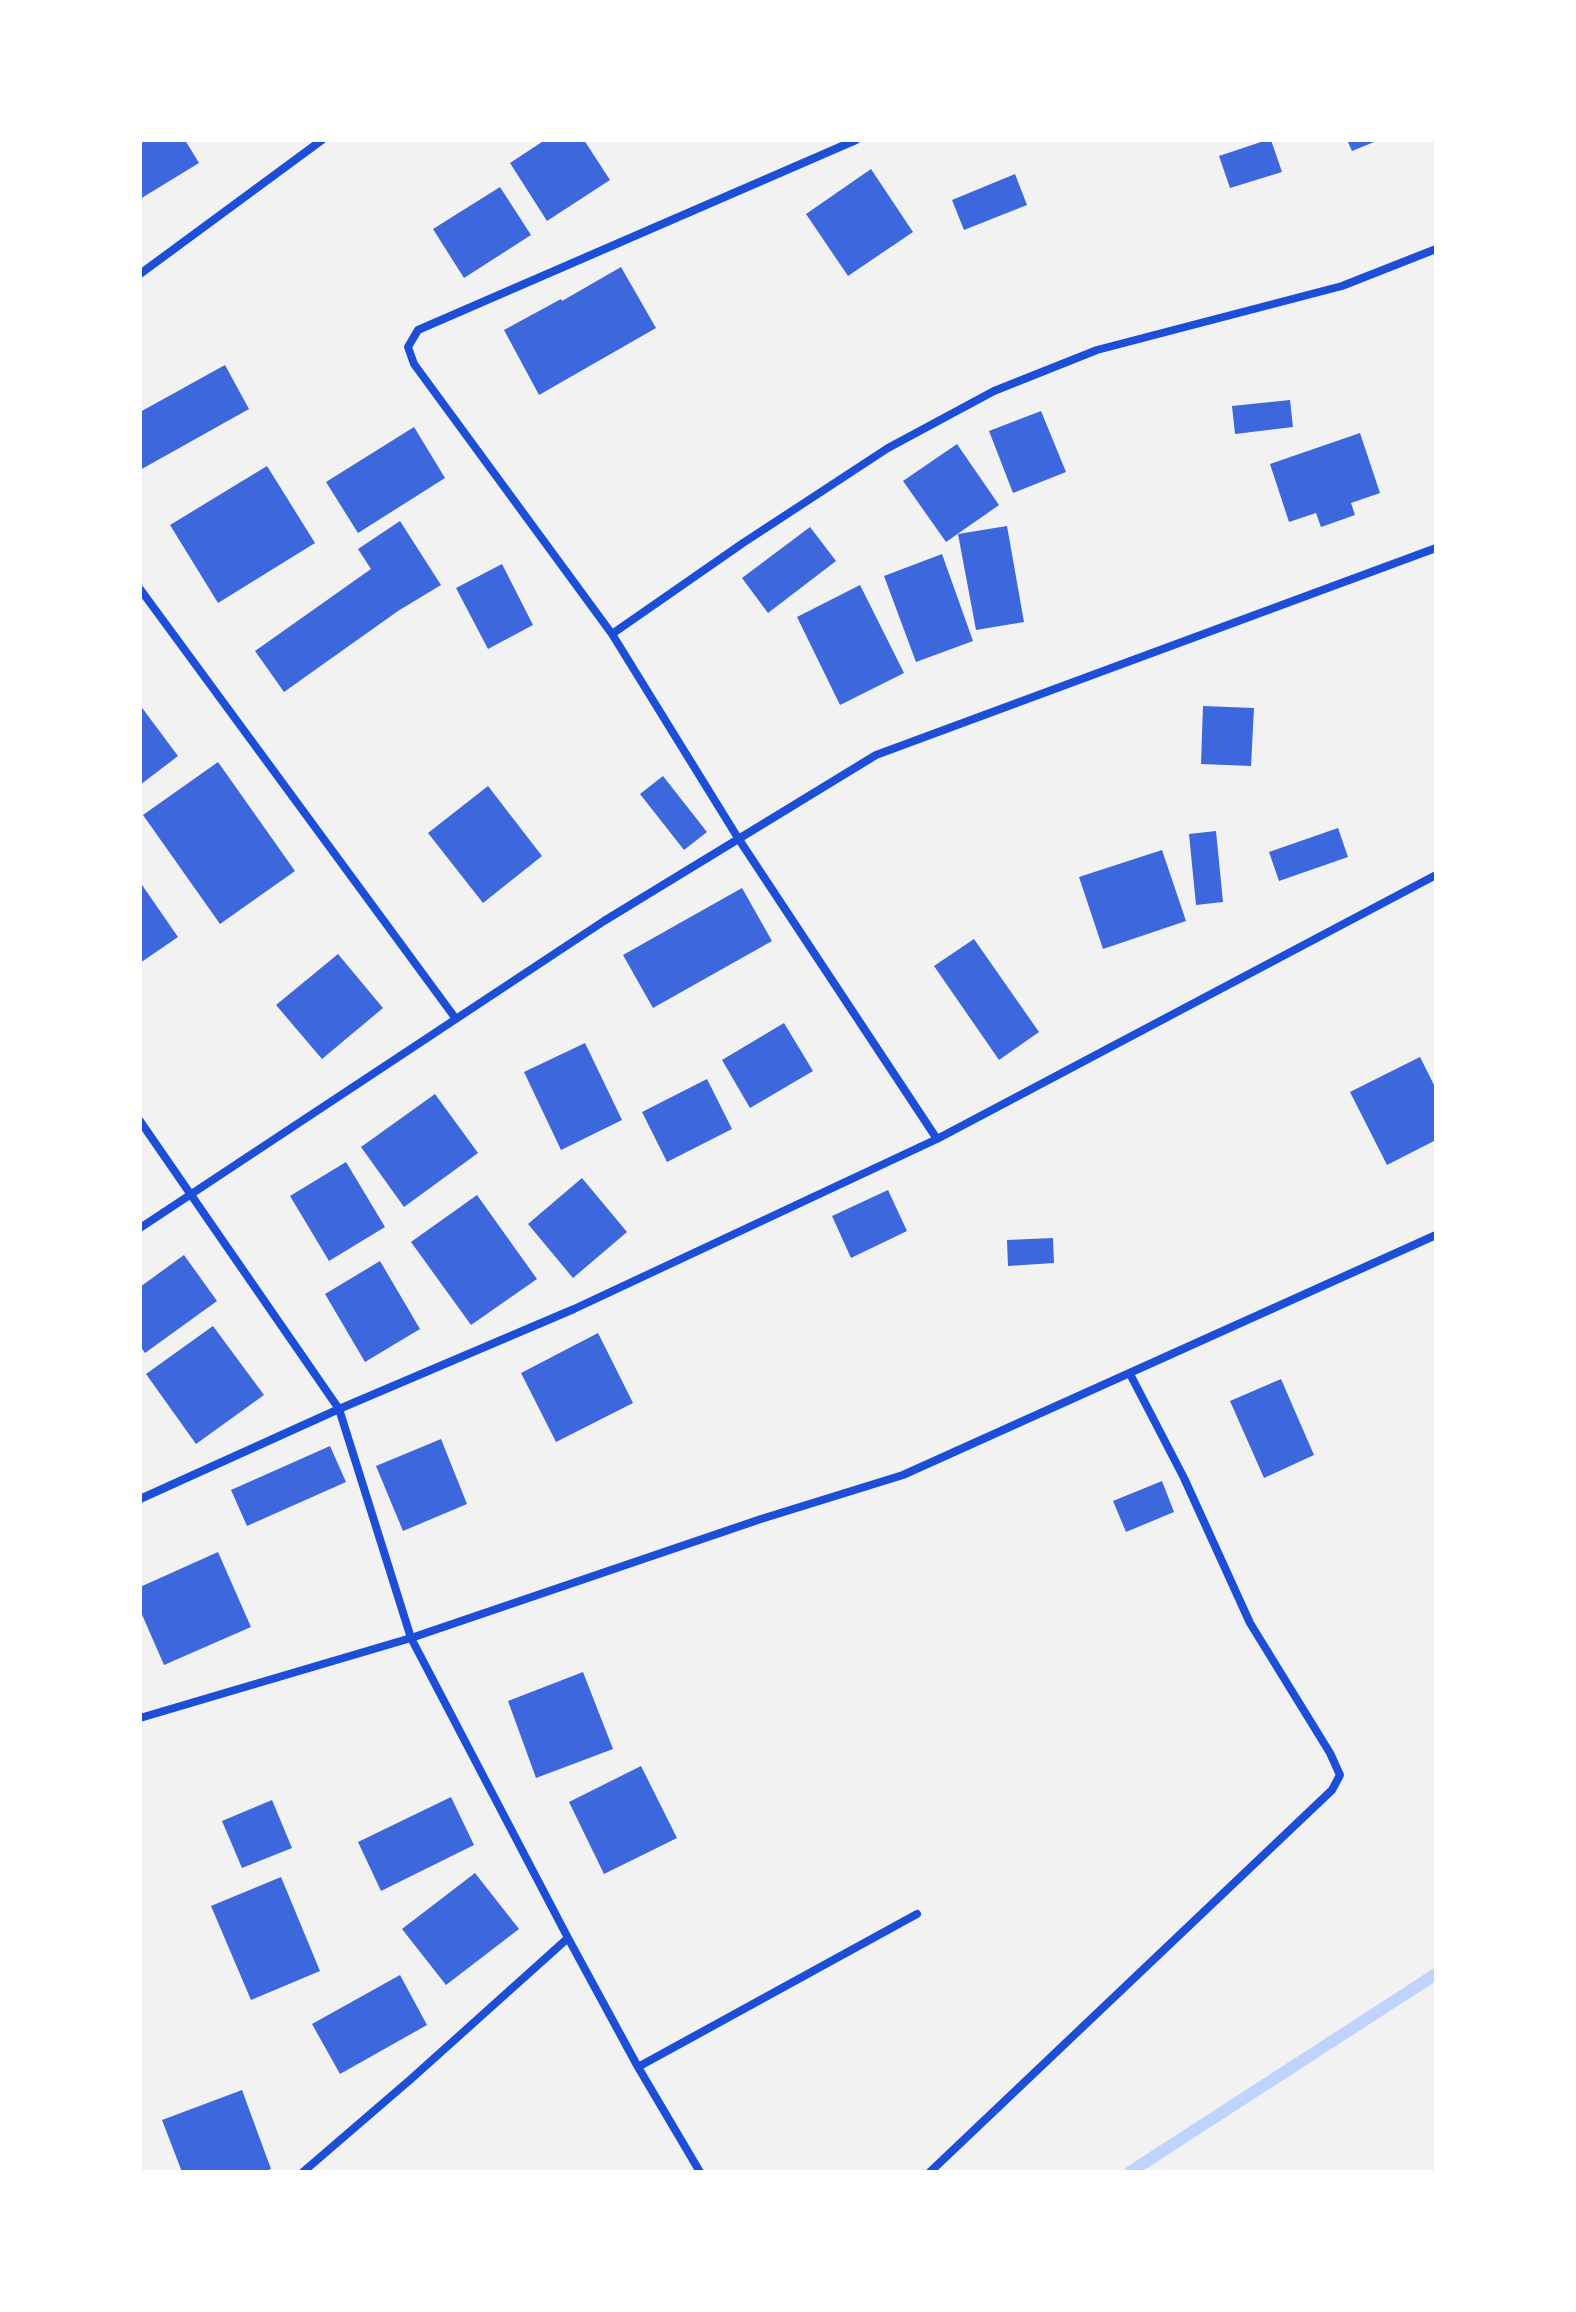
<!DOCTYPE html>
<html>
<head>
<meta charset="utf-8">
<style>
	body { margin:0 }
	#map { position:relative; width:1576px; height:2312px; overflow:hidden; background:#f2f2f2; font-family:Rubik,sans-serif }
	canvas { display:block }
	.frame { position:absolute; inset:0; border:142px solid #fff; pointer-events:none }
</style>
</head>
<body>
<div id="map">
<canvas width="1576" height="2312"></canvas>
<div class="frame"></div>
</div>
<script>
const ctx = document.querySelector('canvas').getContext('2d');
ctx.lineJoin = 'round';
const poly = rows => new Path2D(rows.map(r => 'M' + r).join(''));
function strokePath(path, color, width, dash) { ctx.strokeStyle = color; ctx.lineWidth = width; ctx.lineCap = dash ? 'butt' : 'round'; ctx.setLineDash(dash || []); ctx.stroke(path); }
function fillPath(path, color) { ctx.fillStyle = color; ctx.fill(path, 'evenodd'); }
const stream = poly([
	[1130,2172,1436,1974]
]);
const building = poly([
	[140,140,185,140,199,163,140,199],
	[545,140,584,140,610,180,547,221,510,163],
	[1267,140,1271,140,1282,172,1230,188,1219,156],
	[1347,140,1379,140,1352,151],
	[871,169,913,232,848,276,806,214],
	[1015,174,1027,205,964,230,952,200],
	[500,187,531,235,464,278,433,229],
	[621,267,656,328,539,395,504,330,561,299,562,301],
	[225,365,249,409,140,470,140,412],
	[1290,400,1293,427,1235,434,1232,406],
	[1041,411,1066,472,1013,493,989,431],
	[414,427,445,478,358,533,326,482],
	[1360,433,1380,493,1351,503,1355,515,1321,527,1316,513,1289,522,1270,464],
	[957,444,999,505,946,542,903,481],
	[267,466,315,543,218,603,170,525],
	[400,521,441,585,398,611,284,692,255,651,371,569,358,549],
	[1007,526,1024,622,976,630,958,534],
	[810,527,836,561,768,613,742,578],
	[942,554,973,641,916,662,884,576],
	[502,564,533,625,488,649,456,588],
	[860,585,904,673,840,705,797,617],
	[140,705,178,756,140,785],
	[1203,706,1254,708,1251,766,1201,764],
	[218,762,295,871,220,924,143,815],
	[663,776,707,832,684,850,640,794],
	[488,786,542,856,483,903,428,833],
	[1338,828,1348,857,1279,881,1269,852],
	[1216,831,1223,902,1196,905,1189,834],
	[1162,850,1186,921,1103,949,1079,877],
	[140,882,178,937,140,963],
	[742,888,772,941,653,1008,623,955],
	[974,939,1039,1032,999,1060,934,966],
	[338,954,383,1008,322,1059,276,1005],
	[784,1023,813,1071,750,1108,722,1060],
	[585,1043,622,1120,561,1150,524,1072],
	[1420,1057,1436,1089,1436,1140,1387,1165,1350,1092],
	[707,1079,732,1129,667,1162,642,1112],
	[435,1094,478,1153,404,1207,361,1147],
	[346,1162,385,1227,329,1261,290,1196],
	[582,1178,627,1232,573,1278,528,1224],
	[888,1190,907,1231,851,1258,832,1216],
	[477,1195,537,1279,471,1325,411,1242],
	[1053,1238,1054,1263,1008,1266,1007,1240],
	[184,1255,217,1301,145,1353,140,1346,140,1287],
	[380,1261,420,1329,365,1362,325,1294],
	[213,1326,264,1395,196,1444,146,1374],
	[598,1333,633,1403,556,1442,521,1373],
	[1281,1379,1314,1455,1264,1478,1230,1401],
	[441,1439,467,1504,403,1531,376,1466],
	[330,1446,346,1482,247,1526,231,1490],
	[1162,1481,1174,1512,1126,1532,1113,1501],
	[218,1552,251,1627,164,1665,140,1610,140,1587],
	[583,1672,613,1749,536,1778,508,1701],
	[641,1766,677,1838,604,1874,569,1802],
	[451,1797,474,1845,381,1891,358,1842],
	[272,1800,292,1848,242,1868,222,1821],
	[475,1873,519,1929,446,1985,402,1929],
	[281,1877,320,1971,251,2000,211,1906],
	[400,1975,427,2025,340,2074,312,2024],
	[242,2090,271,2169,263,2172,182,2172,162,2120]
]);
const minor = poly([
	[856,140,418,330,408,347,414,364,612,634,738,838,937,1139],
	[140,274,322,140],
	[140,589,456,1019],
	[612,634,743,543,888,448,994,391,1097,350,1342,286,1436,249],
	[140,1121,339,1409,411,1638,568,1938,638,2067,700,2172],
	[140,1228,604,921,876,755,1436,548],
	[140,1499,339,1409,574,1309,937,1139,1436,875],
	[140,1718,411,1638,761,1519,903,1475,1436,1235],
	[638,2067,917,1914],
	[303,2172,411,2079,568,1938],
	[930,2172,1332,1790,1340,1775,1330,1753,1250,1623,1184,1478,1130,1374]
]);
strokePath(stream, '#bfd3fe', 12);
fillPath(building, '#3d67dc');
strokePath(minor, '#1d4ed8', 8);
</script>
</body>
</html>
